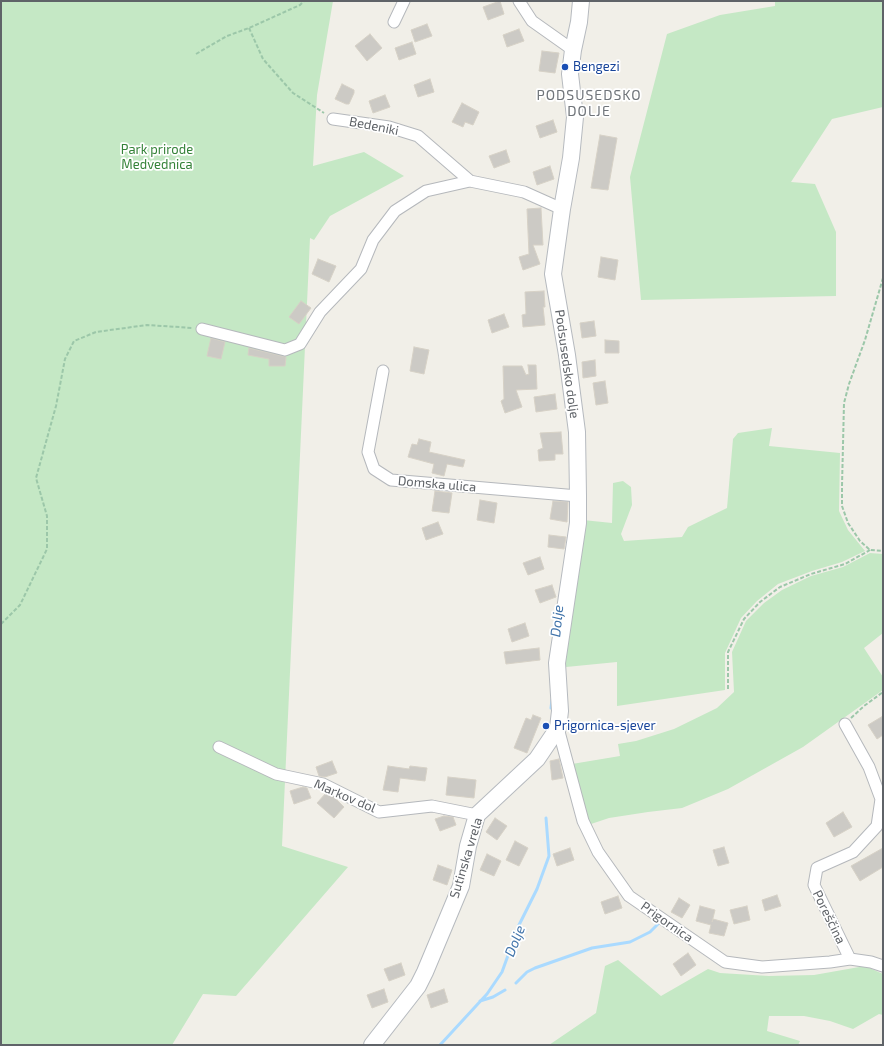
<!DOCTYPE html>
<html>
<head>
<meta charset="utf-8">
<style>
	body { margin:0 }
	#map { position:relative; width:884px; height:1046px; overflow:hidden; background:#f1efe8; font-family:"Exo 2",sans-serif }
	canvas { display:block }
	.frame { position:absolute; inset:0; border:2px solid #5f6368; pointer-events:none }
</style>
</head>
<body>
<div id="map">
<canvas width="884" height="1046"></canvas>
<div class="frame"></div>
</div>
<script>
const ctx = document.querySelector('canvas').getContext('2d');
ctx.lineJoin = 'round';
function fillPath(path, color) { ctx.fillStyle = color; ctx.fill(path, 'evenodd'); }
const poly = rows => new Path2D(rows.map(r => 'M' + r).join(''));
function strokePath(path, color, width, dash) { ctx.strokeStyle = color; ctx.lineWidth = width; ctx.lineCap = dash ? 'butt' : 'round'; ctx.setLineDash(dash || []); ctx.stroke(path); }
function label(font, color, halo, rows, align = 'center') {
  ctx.font = font + ' "Exo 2",sans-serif'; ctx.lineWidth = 3.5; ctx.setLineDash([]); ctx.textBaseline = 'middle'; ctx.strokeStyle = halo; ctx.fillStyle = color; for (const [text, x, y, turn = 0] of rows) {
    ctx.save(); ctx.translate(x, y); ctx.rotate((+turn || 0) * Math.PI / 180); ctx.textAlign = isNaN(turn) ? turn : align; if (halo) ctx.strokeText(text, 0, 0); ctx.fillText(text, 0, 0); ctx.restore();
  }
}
const green = poly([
	[1,1,333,1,317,95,313,166,364,152,404,176,330,216,314,240,310,238,282,846,348,867,236,996,203,994,172,1045,1,1045],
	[775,1,883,1,883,107,832,119,791,182,815,184,836,232,836,296,641,300,630,177,667,34,720,15,775,6],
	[772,428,769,446,840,453,839,511,848,530,865,551,842,562,812,571,778,584,757,601,741,618,725,653,725,690,617,706,617,662,566,667,565,655,583,520,612,523,613,483,623,481,631,487,632,505,621,534,624,541,682,537,688,527,727,508,733,439,738,433],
	[870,553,883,554,883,633,864,648,883,677,883,690,803,747,728,789,682,808,648,812,609,818,588,825,572,764,620,756,618,744,636,741,674,729,717,708,734,692,732,652,746,621,764,603,782,590,811,576,843,567],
	[618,960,661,996,708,969,720,973,769,976,814,975,865,966,883,974,883,1015,879,1014,853,1029,830,1021,804,1016,769,1016,767,1031,800,1041,798,1045,549,1045,596,1013,605,966]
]);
const stream = poly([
	[551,708,552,700],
	[516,983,527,972,535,968,592,948,630,942,650,932,659,923],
	[480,1001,493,997,505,990],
	[440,1045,487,994,502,972,519,925,537,889,549,856,546,818]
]);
const building = poly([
	[500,1,504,14,488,20,483,7,500,1],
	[427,24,432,36,415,42,411,30,427,24],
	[519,29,524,41,507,47,503,35,519,29],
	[370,34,382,48,367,61,355,46,370,34],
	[412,42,416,54,399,60,395,48,412,42],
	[542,51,559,53,555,73,539,71,542,51],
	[430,79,434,92,418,97,414,85,430,79],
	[342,84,354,90,354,93,349,104,346,104,335,99,342,84],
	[385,95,390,107,373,113,369,101,385,95],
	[462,103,479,112,473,125,465,122,463,127,452,122,462,103],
	[553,120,557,132,540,138,536,126,553,120],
	[600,135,617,138,608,190,591,188,600,135],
	[506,150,510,162,494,168,489,156,506,150],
	[550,166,554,179,537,185,533,172,550,166],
	[541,208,543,245,533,245,540,264,523,270,519,257,529,254,527,209,541,208],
	[601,257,618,260,615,280,598,277,601,257],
	[318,259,336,266,329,282,312,274,318,259],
	[544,291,545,307,543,307,545,325,523,327,522,315,526,314,525,292,544,291],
	[301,301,311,308,299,324,289,317,301,301],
	[504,314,509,327,492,333,488,320,504,314],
	[594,321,596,336,582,338,580,323,594,321],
	[211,338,225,342,221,359,207,356,211,338],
	[605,340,619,341,619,353,605,353,605,340],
	[414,347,429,350,424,374,410,371,414,347],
	[249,348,286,357,285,366,269,366,269,359,248,355,249,348],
	[595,360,596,376,583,378,582,362,595,360],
	[528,365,536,365,537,389,516,390,522,407,505,413,501,401,504,399,503,366,522,366,526,375,529,374,528,365],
	[605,381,608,403,596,405,593,383,605,381],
	[555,394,557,409,536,412,534,397,555,394],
	[561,432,563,454,555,454,555,460,539,461,538,450,543,448,540,433,561,432],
	[419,439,431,442,429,452,465,460,463,467,447,464,444,476,432,473,434,464,408,457,412,444,417,445,419,439],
	[435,491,452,493,449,513,432,511,435,491],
	[480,500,497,503,494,523,477,520,480,500],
	[553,501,568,502,567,522,550,519,553,501],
	[438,522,443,534,426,540,422,528,438,522],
	[549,535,566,537,564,549,548,547,549,535],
	[540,557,544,569,528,575,523,563,540,557],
	[552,585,556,597,540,603,535,590,552,585],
	[525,623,529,636,512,642,508,629,525,623],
	[539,648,540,660,506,664,504,652,539,648],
	[533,715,541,718,527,753,514,748,526,718,531,720,533,715],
	[883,716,883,735,877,739,868,725,883,716],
	[559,759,563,778,552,780,550,761,559,759],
	[332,761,337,773,325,777,319,776,316,767,332,761],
	[388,766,409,769,410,766,427,768,425,781,400,778,398,792,383,790,388,766],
	[448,777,476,780,474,798,446,795,448,777],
	[303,787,307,788,311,798,294,804,290,791,303,787],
	[326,793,334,797,344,807,334,818,317,803,326,793],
	[843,812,852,827,834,837,826,823,843,812],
	[444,816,453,817,456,825,440,831,435,819,444,816],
	[495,818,507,826,497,840,486,832,495,818],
	[515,841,528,848,519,866,506,860,515,841],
	[724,847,729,863,718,866,713,850,724,847],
	[570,848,574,860,557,866,553,854,570,848],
	[883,848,883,867,860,881,851,866,883,848],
	[487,854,501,861,494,876,480,870,487,854],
	[438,865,452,870,447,885,433,880,438,865],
	[777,895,781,906,765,911,762,900,777,895],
	[618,896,622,908,605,914,601,902,618,896],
	[679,898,690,905,682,918,671,912,679,898],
	[700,906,715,910,712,922,713,919,728,923,724,936,709,933,711,925,696,921,700,906],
	[747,906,750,920,734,924,730,910,747,906],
	[688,953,696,965,681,976,673,964,688,953],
	[401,963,405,975,389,981,384,969,401,963],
	[384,989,388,1002,372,1008,367,995,384,989],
	[444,989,448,1002,431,1008,427,995,444,989]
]);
const path = poly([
	[331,1,337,1],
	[249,28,263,59,293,93,324,113],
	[196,54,227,36,249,28,300,5,304,1],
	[883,278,865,340,849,384,844,403,842,486,842,506,848,523,860,541,870,550,883,551],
	[1,624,20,605,47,549,47,516,36,478,56,406,65,359,74,341,96,332,147,325,193,328],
	[728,689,728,652,744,619,760,602,780,587,811,574,845,564,870,550],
	[851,718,864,706,883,692]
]);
const street = poly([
	[519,1,532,21,573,50],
	[394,22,404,1],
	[333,119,389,127,418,136,470,181],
	[202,329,285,350,300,344,320,312,361,269,373,240,395,211,426,191,470,181,524,192,562,209],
	[383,371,368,452,374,469,391,480,578,496],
	[845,724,869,767,881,799,877,826,853,852,817,868,814,885,850,959],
	[558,728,583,821,598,852,629,896,725,962,762,967,830,962,850,959,871,962,883,966],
	[219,747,276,774,323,784,379,812,432,806,477,815]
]);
const secondary = poly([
	[372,1045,418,986,425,972,461,886,468,846,477,815,537,759,558,728,560,711,557,663,578,523,578,496,577,432,567,355,553,274,562,209,571,158,575,117,570,74,573,50,579,22,581,1]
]);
const markers = [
	[565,67,4,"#1a4fb4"],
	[546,726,4,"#1a4fb4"]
];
const transitNames = [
	["Bengezi",573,67],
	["Prigornica-sjever",554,726]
];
const streetNames = [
	["Bedeniki",374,126,11],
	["Podsusedsko dolje",567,364,82],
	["Domska ulica",437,484,5],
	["Markov dol",345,796,23],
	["Sutinska vrela",466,858,-73],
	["Poreščina",829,917,64],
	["Prigornica",667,922,35]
];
const parkNames = [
	["Park prirode",157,150],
	["Medvednica",157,165]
];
const neighbourhoodNames = [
	["PODSUSEDSKO",589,95],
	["DOLJE",589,111]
];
const waterNames = [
	["Dolje",557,621,-84],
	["Dolje",515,941,-68]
];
fillPath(green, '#c5e8c5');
strokePath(stream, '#aadaff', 3);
fillPath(building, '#cccac5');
strokePath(building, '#d6d1c6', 1);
strokePath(street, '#b5b8bc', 13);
strokePath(secondary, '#b6babf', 18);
strokePath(path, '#9cc7a9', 2, [4, 2]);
strokePath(street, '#fff', 11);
strokePath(secondary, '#fff', 16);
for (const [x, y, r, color] of markers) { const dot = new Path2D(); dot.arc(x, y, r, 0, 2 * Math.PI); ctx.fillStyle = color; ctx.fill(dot); strokePath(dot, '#fff', 1.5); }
label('13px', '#164399', '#fff', transitNames, 'left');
label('13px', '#5f6368', '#fff', streetNames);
label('13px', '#348238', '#fff', parkNames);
ctx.letterSpacing = '1px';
label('14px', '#70757a', '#fff', neighbourhoodNames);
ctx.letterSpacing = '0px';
label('italic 14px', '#4174aa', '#fff', waterNames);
</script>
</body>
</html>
